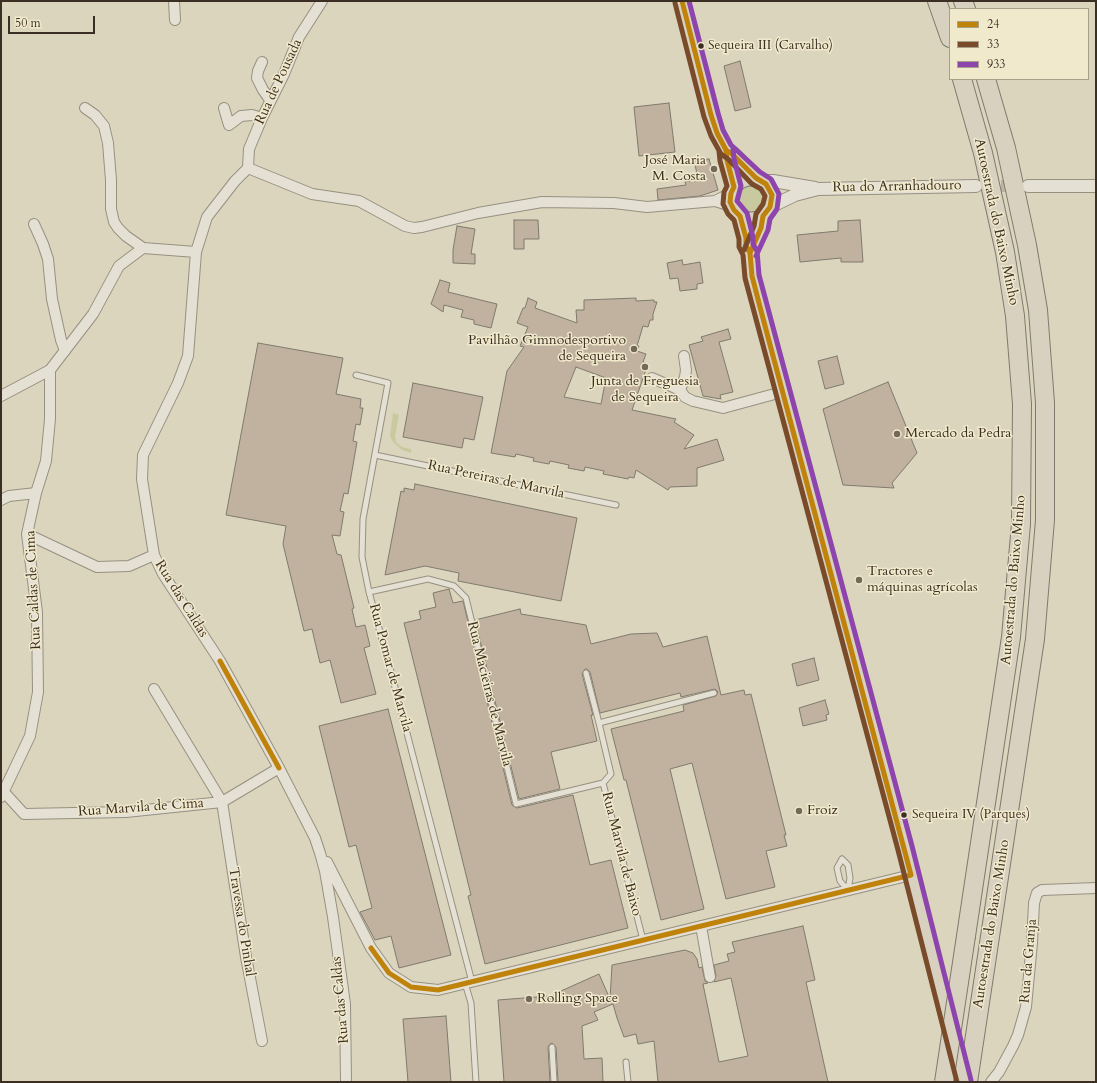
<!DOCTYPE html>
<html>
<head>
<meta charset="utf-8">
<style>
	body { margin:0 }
	#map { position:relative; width:1097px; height:1083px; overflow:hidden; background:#dcd5bd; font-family:Cardo,serif }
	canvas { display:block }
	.frame { position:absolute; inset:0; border:2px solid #3b2f23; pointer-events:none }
	.legend { position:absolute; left:949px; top:8px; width:140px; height:72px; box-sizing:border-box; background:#f1e9cc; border:1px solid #a89f88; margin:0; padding:5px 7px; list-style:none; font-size:12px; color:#3b2f23 }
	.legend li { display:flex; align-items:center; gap:8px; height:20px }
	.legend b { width:20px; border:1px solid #a89f88 }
	.scale { position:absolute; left:8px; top:16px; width:87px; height:18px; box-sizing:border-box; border:2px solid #3b2f23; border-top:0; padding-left:5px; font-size:12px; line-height:14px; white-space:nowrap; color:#3b2f23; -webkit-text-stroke:3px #f1e9cc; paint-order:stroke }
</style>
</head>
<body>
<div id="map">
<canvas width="1097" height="1083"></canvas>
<div class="frame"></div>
<ul class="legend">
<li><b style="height:5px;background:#bf820a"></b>24</li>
<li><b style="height:5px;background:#7a4b2a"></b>33</li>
<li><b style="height:5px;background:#8e44ad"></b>933</li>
</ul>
<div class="scale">50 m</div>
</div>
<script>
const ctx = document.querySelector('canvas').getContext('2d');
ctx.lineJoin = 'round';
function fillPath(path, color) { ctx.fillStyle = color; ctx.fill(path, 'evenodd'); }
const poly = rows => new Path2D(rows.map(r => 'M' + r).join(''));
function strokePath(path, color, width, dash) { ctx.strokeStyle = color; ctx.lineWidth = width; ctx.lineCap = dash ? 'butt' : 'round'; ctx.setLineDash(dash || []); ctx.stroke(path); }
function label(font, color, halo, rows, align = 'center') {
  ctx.font = font + ' Cardo,serif'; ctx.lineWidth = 3; ctx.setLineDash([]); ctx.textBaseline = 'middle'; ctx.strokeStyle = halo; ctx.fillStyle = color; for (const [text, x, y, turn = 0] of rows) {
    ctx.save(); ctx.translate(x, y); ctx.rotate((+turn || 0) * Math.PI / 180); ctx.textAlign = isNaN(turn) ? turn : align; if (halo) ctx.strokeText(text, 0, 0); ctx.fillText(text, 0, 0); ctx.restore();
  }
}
const green = poly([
	'738 199a14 14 0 1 1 28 0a14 14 0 1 1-28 0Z',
	[393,413,399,415,395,436,396,442,402,447,411,449,411,453,402,450,393,442,390,436]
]);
const building = poly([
	[740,61,751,107,735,111,724,66,740,61],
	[669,103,675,152,639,156,634,107,669,103],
	[709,159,718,190,700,196,658,200,657,189,686,185,685,182,690,181,689,176,697,174,694,160,709,159],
	[514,220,538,220,539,239,524,239,524,249,514,249,514,220],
	[860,220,863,262,841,262,841,258,800,262,797,235,838,231,838,221,860,220],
	[457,226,475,229,471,254,475,254,475,264,453,263,453,250,457,226],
	[682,260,683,265,700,262,703,283,697,284,697,289,680,291,678,278,670,279,667,263,682,260],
	[440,280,450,283,448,292,497,304,491,328,474,324,474,320,461,317,463,310,444,305,443,312,431,304,440,280],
	[528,298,537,302,535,308,577,323,576,310,584,310,584,300,636,298,636,301,654,300,654,302,657,302,653,314,653,320,650,320,648,327,643,326,637,346,639,346,637,351,646,354,643,362,648,364,632,410,676,419,674,422,694,435,684,449,717,439,724,460,697,468,697,486,670,487,668,490,636,470,634,478,629,477,628,479,603,474,604,471,585,467,584,471,568,468,569,465,550,461,549,464,533,461,534,458,516,454,515,457,491,453,507,371,524,347,520,346,528,327,517,323,523,308,525,308,528,298],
	[576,367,606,378,601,404,564,397,576,367],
	[728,329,731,339,719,342,733,392,720,395,721,399,703,396,689,345,703,341,701,337,728,329],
	[258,343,343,358,336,394,361,399,360,408,363,408,360,425,356,424,353,441,357,442,348,494,344,493,340,511,344,512,340,536,332,535,337,554,341,555,354,608,352,609,356,627,365,625,370,646,364,648,376,694,341,703,330,660,320,663,312,629,304,631,283,544,286,526,226,515,258,343],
	[837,356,844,384,825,389,818,361,837,356],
	[888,382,917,453,892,483,894,488,843,485,823,409,888,382],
	[413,383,483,397,474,440,464,438,462,448,403,437,413,383],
	[415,484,577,518,561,601,458,581,459,573,425,566,385,575,401,491,404,492,404,488,414,490,415,484],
	[449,589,453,603,463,601,512,805,517,808,573,795,590,865,611,860,628,928,485,964,468,896,471,895,404,623,421,619,419,611,436,607,433,593,449,589],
	[520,609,521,614,586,625,591,644,631,634,657,633,663,647,707,636,721,695,744,690,745,695,751,694,786,835,784,835,787,846,766,851,775,887,726,899,692,763,670,769,704,909,661,920,626,780,624,780,611,729,684,711,683,705,716,696,718,692,715,689,681,697,680,693,600,713,590,672,587,669,585,669,582,674,593,715,591,715,597,741,551,752,560,789,519,799,475,620,520,609],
	[814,658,819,680,797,686,792,664,814,658],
	[825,700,829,714,826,715,827,720,803,726,799,708,825,700],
	[388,709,451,955,399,968,391,936,375,940,360,912,372,908,356,845,349,847,319,726,388,709],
	[803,926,815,980,806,982,828,1082,658,1082,654,1041,638,1044,636,1034,624,1037,617,1018,613,1004,594,1012,598,1020,582,1026,584,1059,602,1058,603,1082,558,1082,556,1047,552,1043,550,1044,548,1047,550,1082,504,1082,498,1000,563,995,561,991,599,974,610,999,612,965,685,950,693,953,697,959,699,968,702,967,705,981,708,983,703,984,719,1062,748,1056,731,978,714,982,716,976,714,965,729,961,727,954,735,952,732,942,803,926],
	[446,1016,451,1082,408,1082,403,1019,446,1016]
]);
const tertiaryTunnel = poly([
	[983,186,1020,186]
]);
const service = poly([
	[356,375,388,383,363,519,362,557,369,592,391,672,472,982],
	[375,455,616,505],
	[369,592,428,579,454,586,466,598,516,804,603,783],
	[586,673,599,723],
	[842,859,848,865,850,878,848,890,840,881,837,868,842,859],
	[643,940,603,783,611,774,599,723,714,693],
	[465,983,471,1003,476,1082],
	[552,1047,554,1082],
	[626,1062,628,1082]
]);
const minor = poly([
	[174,1,175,20],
	[262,62,258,71,257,78,263,90,270,100],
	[85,108,95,115,104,126,108,143,111,180,111,209,114,222,118,228,126,236,143,248],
	[224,108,229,125,241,116,252,115,262,118],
	[248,168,235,181,207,217,196,252,188,356,178,383,143,455,142,479,154,555,163,574,220,661,279,768,315,838,320,853,325,871,333,917,345,1004,346,1082],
	[248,168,312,194,359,201,405,226,414,228,422,227,478,213,542,202,614,203,647,207,715,201,731,193],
	[248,168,249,149,262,118,284,74,299,37,322,1],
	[715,201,731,206],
	[34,224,43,244,48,259,52,299,61,340,65,351],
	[684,356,686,370,685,377,680,390,685,397,693,401,723,408,782,392],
	[652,378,680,390],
	[1,396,50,370],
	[1,500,9,496,36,493],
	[27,534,97,567,129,566,154,555],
	[154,689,222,802,246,957,262,1041],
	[4,792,24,814,126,812,222,802,279,768],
	[1,797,30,736,38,692,37,612,27,534,36,493,46,461,50,419,50,370,93,314,119,266,143,248,196,252],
	[327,862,371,948,389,973,411,987,438,990,911,875],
	[701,926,710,977],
	[991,1082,999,1072,1013,1046,1018,1035,1026,1007,1032,943,1034,903,1037,893,1042,890,1096,888]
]);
const tertiary = poly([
	[763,181,773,181,815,188],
	[1028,186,1096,186],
	[770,207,795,195,818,189,976,186]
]);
const primary = poly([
	[682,1,711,115,717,133,726,150,732,154,756,178],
	[726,150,727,160,731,172,734,187],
	'730 199a21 21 0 1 1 42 0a21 21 0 1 1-42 0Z',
	[740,216,746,238,746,246,750,253,752,276,760,307,905,848,950,1029,964,1082],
	[750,253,761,228,763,216]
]);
const motorway = poly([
	[937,1,950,38],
	[963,1,966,9],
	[962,79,983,153,1005,252,1015,316,1022,404,1021,524,1011,637,966,936],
	[968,1082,1035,639,1045,520,1045,403,1038,310,1027,245,1006,148,986,79]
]);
const motorwayBridge = poly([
	[944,1082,966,936]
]);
const bus1 = poly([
	[682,1,711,115,717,133,726,150,732,154,756,178,766,184,772,195,770,207,763,216,761,228,750,253],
	[220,661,279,768],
	[371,948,389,973,411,987,438,990,911,875,760,307,752,276,750,253,746,246,746,238,740,216,734,210,730,202,731,193,734,187,727,160,726,150]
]);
const bus2 = poly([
	[675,3,704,117,711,136,721,154,728,159,752,184,761,189,765,196,763,204,756,214,754,226,744,250],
	[719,151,720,161,727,186,724,192,723,204,728,214,734,220,739,239,739,247,743,255,745,278,898,850,957,1082]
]);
const bus3 = poly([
	[689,1,718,113,723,130,731,145,760,172,771,179,779,194,777,209,770,219,768,230,756,256],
	[733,149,734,159,741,186,737,201,747,213,753,237,753,244,757,251,759,275,912,846,971,1080]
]);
const markers = [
	[701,46,3.5,"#3b2f23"],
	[714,169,4,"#736959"],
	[634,349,4,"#736959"],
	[645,367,4,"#736959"],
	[897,434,4,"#736959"],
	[859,580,4,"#736959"],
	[799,811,4,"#736959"],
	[904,815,3.5,"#3b2f23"],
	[529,999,4,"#736959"]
];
const busNames = [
	["Sequeira III (Carvalho)",708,46],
	["Sequeira IV (Parques)",912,815]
];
const streetNames = [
	["Rua de Pousada",279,82,-65],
	["Rua do Arranhadouro",897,187,-1],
	["Autoestrada do Baixo Minho",996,222,78],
	["Rua Pereiras de Marvila",496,480,12],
	["Autoestrada do Baixo Minho",1014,580,-85],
	["Rua Caldas de Cima",34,590,-93],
	["Rua das Caldas",181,599,58],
	["Rua Pomar de Marvila",390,668,75],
	["Rua Macieiras de Marvila",489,694,76],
	["Rua Marvila de Cima",141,808,-4],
	["Rua Marvila de Baixo",621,854,76],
	["Travessa do Pinhal",241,922,81],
	["Autoestrada do Baixo Minho",992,924,-81],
	["Rua da Granja",1029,961,-85],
	["Rua das Caldas",341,1000,-95]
];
const poiNames = [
	["José Maria",706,161,"right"],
	["M. Costa",706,177,"right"],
	["Pavilhão Gimnodesportivo",626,341,"right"],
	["de Sequeira",626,357,"right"],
	["Junta de Freguesia",645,382,"center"],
	["de Sequeira",645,398,"center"],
	["Mercado da Pedra",905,434],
	["Tractores e",867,572],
	["máquinas agrícolas",867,588],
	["Froiz",807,811],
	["Rolling Space",537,999]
];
fillPath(green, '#c9c9a0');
fillPath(building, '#c0b29f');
strokePath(building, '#7f7a6d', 1);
strokePath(tertiaryTunnel, '#bcb49e', 12, [12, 6]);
strokePath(service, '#969081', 7);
strokePath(minor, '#969081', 12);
strokePath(tertiary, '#969081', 14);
strokePath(primary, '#7f7a6d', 17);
strokePath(motorway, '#7f7a6d', 20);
strokePath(service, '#e4e0d4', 5);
strokePath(minor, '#e4e0d4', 10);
strokePath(tertiary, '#e4e0d4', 12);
strokePath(primary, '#d8d1bf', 15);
strokePath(motorway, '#d8d1bf', 18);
strokePath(motorwayBridge, '#7f7a6d', 20, []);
strokePath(motorwayBridge, '#d8d1bf', 18);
strokePath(bus1, '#bf820a', 5);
strokePath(bus2, '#7a4b2a', 5);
strokePath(bus3, '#8e44ad', 5);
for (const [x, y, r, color] of markers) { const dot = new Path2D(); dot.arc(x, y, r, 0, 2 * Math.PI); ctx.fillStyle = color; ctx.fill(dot); strokePath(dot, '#f1e9cc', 1.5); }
label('13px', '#3b2f23', '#f1e9cc', busNames, 'left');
label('14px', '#3b2f23', '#f1e9cc', streetNames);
label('14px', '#3b2f23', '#f1e9cc', poiNames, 'left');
</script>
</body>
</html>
